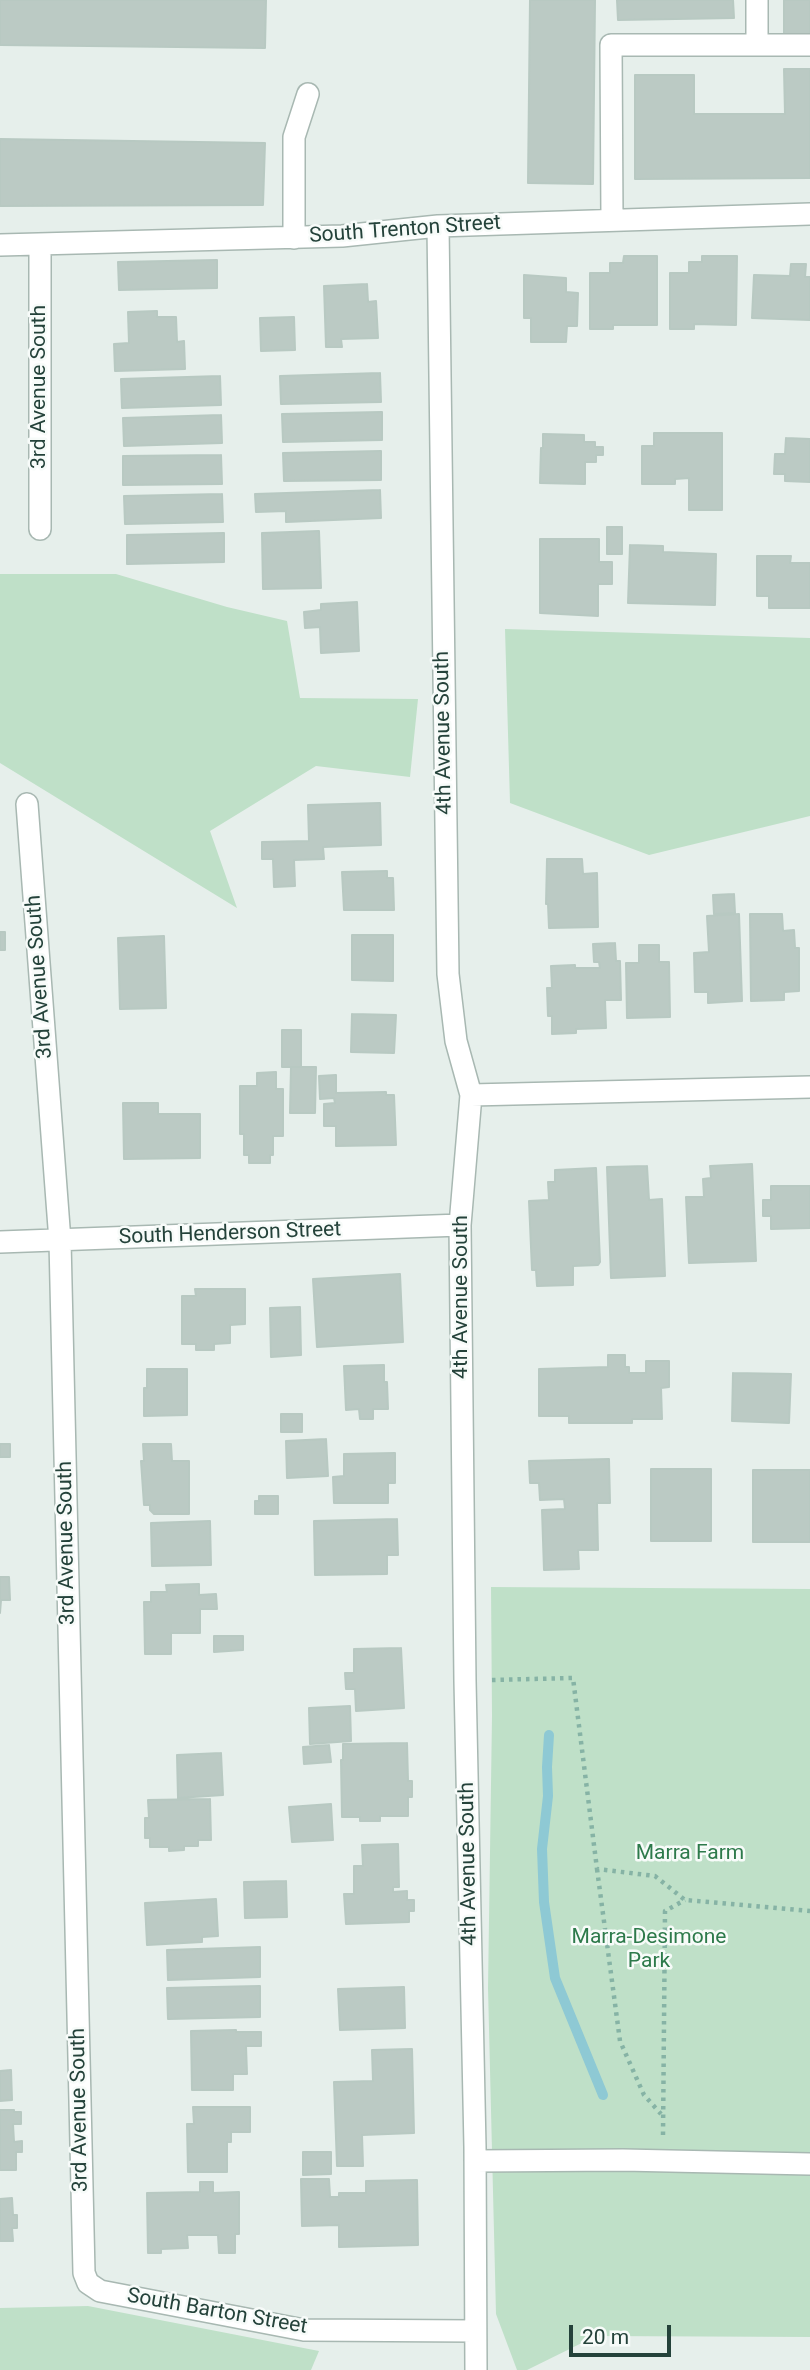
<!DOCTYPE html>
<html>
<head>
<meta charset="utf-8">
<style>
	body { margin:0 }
	#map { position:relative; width:810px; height:2370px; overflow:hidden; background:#e6efeb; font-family:Roboto,sans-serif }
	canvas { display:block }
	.scale { position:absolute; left:569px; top:2325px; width:102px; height:32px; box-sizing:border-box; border:4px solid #24423a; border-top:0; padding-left:9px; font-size:21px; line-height:24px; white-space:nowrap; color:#24423a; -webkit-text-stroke:5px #f7fbf9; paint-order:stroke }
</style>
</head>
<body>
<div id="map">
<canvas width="810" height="2370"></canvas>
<div class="scale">20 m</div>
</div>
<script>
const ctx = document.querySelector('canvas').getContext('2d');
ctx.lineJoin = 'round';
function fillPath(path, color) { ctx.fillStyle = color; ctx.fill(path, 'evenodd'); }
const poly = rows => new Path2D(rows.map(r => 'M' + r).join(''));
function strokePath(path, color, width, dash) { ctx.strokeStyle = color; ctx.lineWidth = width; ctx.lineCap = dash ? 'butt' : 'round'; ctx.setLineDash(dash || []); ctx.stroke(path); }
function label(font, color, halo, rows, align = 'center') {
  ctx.font = font + ' Roboto,sans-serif'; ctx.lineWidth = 5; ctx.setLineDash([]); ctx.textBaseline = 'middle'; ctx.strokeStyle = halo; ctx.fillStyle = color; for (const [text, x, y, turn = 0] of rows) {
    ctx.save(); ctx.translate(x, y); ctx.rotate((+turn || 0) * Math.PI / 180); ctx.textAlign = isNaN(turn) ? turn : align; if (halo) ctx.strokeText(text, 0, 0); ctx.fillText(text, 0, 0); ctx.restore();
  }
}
const green = poly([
	[0,574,116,574,227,607,287,621,300,698,418,699,410,777,316,766,210,831,237,908,0,763],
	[505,629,810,638,810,816,649,855,510,803],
	[491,1587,810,1589,810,2337,596,2336,527,2370,517,2370,496,2314,488,1988,492,1716],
	[88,2306,319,2351,311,2370,0,2370,0,2308]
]);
const stream = poly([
	[549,1735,547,1767,548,1796,542,1849,544,1902,555,1978,603,2095]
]);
const building = poly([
	[0,0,266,0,265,48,0,45,0,0],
	[530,0,595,0,593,184,528,183,530,0],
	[617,0,733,0,734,18,618,20,617,0],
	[784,0,810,0,810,37,784,37,784,0],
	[784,69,810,69,810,178,635,179,635,75,694,75,694,114,785,114,784,69],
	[0,139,265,143,263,205,0,206,0,139],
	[624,256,657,256,657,325,613,325,613,329,590,329,590,273,610,273,610,263,623,263,624,256],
	[702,256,737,256,736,325,694,324,694,329,670,329,670,273,689,273,689,262,702,262,702,256],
	[217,260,217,288,119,290,118,262,217,260],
	[791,264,806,264,805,277,810,277,810,320,752,318,754,275,790,276,791,264],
	[524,275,566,278,566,292,578,293,577,326,567,326,566,342,531,342,531,318,524,318,524,275],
	[367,284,368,302,376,301,378,338,341,339,342,347,326,347,324,286,367,284],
	[157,311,157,317,176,317,177,342,184,341,185,369,115,371,114,344,129,343,128,312,157,311],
	[294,317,295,350,261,351,260,318,294,317],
	[380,373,381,402,281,404,280,376,380,373],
	[220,376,221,405,122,408,121,379,220,376],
	[382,412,382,440,283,442,282,414,382,412],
	[221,415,222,443,124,446,123,418,221,415],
	[654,433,722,433,722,510,689,510,689,478,675,479,675,484,642,484,642,446,654,446,654,433],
	[543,434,584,435,584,442,595,442,595,447,603,447,603,455,596,455,596,462,585,462,585,484,540,483,541,448,543,448,543,434],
	[786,438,810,439,810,482,785,481,785,474,774,474,775,454,785,454,786,438],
	[381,451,381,480,284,481,283,453,381,451],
	[221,455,222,484,123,485,123,456,221,455],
	[380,490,381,518,286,522,286,511,256,512,255,494,380,490],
	[222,494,223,522,125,524,124,496,222,494],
	[607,527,622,527,622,554,607,554,607,527],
	[319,531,321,588,263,589,262,533,319,531],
	[224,533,224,562,127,564,127,535,224,533],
	[540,539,599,539,599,562,612,562,612,584,598,584,598,616,540,613,540,539],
	[630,545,663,546,663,552,716,554,715,605,628,603,630,545],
	[757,556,791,556,790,563,810,563,810,608,769,608,769,596,757,596,757,556],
	[357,602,359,651,321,653,320,627,305,628,304,612,321,610,321,604,357,602],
	[380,803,381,845,323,847,324,859,294,860,295,886,274,887,273,859,262,859,262,842,309,841,308,805,380,803],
	[547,859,582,859,583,874,597,873,598,927,549,928,548,904,546,904,547,859],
	[387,871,387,878,393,878,394,910,344,910,342,872,387,871],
	[734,894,735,913,714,914,713,895,734,894],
	[739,914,742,1001,708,1003,708,992,695,992,694,953,709,952,707,916,739,914],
	[750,914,782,914,783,931,794,930,795,948,799,948,799,991,784,992,784,1000,751,1001,750,914],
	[0,932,5,932,5,950,0,950,0,932],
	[352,935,393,935,393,981,352,980,352,935],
	[164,936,166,1008,120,1009,118,938,164,936],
	[615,943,616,961,620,961,621,1000,605,1000,606,1028,576,1029,576,1033,552,1034,552,1016,548,1016,547,988,552,988,551,966,575,965,575,968,600,968,599,962,594,962,593,944,615,943],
	[639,945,659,945,659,962,669,962,670,1017,627,1018,626,963,639,963,639,945],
	[352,1014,396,1015,394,1053,351,1052,352,1014],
	[282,1030,301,1030,301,1067,282,1067,282,1030],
	[291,1067,316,1067,315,1113,290,1113,291,1067],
	[276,1072,276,1089,283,1089,283,1136,273,1136,273,1155,270,1155,270,1163,249,1163,249,1155,244,1155,244,1134,240,1134,240,1086,257,1086,257,1073,276,1072],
	[336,1075,336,1093,386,1092,386,1095,394,1095,396,1145,336,1146,336,1126,324,1126,324,1104,335,1103,334,1098,320,1099,319,1076,336,1075],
	[123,1103,158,1103,158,1114,200,1114,200,1158,124,1159,123,1103],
	[752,1164,756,1261,689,1263,686,1197,704,1197,703,1179,711,1178,710,1166,752,1164],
	[647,1166,649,1200,662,1199,665,1276,611,1278,607,1167,647,1166],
	[596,1168,600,1262,598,1265,573,1266,573,1285,537,1286,536,1270,532,1270,529,1201,549,1200,548,1182,555,1182,555,1170,596,1168],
	[771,1186,810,1186,810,1228,771,1229,771,1216,763,1216,763,1200,771,1200,771,1186],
	[400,1274,403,1342,317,1347,313,1279,400,1274],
	[195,1289,245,1289,245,1324,230,1325,230,1343,214,1344,214,1350,196,1350,196,1344,182,1344,182,1296,196,1296,195,1289],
	[300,1307,301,1355,271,1357,270,1308,300,1307],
	[608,1355,625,1355,625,1367,629,1367,629,1373,646,1373,646,1361,669,1361,669,1387,661,1388,662,1419,632,1419,632,1423,569,1423,569,1416,539,1416,539,1369,608,1367,608,1355],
	[384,1365,384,1382,387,1382,388,1409,373,1409,373,1419,360,1419,359,1409,346,1410,344,1366,384,1365],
	[147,1369,187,1369,187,1415,144,1416,144,1388,147,1388,147,1369],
	[733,1373,791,1374,789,1423,732,1421,733,1373],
	[281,1414,302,1414,302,1432,281,1432,281,1414],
	[326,1439,328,1476,287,1478,286,1441,326,1439],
	[0,1444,10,1444,10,1457,0,1457,0,1444],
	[143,1444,171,1444,172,1461,189,1461,189,1514,154,1514,150,1510,150,1505,144,1505,141,1461,144,1461,143,1444],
	[395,1453,395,1483,388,1483,388,1503,334,1503,333,1477,344,1476,344,1454,395,1453],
	[609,1459,610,1503,597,1503,598,1550,578,1550,579,1569,544,1570,542,1510,565,1509,564,1499,540,1500,539,1483,530,1483,529,1461,609,1459],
	[651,1469,711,1469,711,1541,651,1541,651,1469],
	[753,1470,810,1470,810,1542,753,1542,753,1470],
	[259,1496,278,1496,278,1514,255,1514,255,1501,259,1501,259,1496],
	[397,1519,398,1555,387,1555,387,1574,315,1575,314,1521,397,1519],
	[210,1521,211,1565,152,1566,151,1523,210,1521],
	[0,1577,9,1577,10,1600,1,1600,0,1613,0,1577],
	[199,1584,199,1595,216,1594,217,1609,200,1609,200,1633,171,1633,171,1654,145,1654,144,1602,151,1602,151,1592,167,1592,166,1585,199,1584],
	[214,1636,243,1636,243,1650,214,1652,214,1636],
	[401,1648,404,1708,356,1711,355,1689,346,1689,345,1673,354,1673,354,1649,401,1648],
	[350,1706,351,1741,310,1744,309,1708,350,1706],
	[407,1743,408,1781,412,1781,412,1797,408,1797,408,1816,380,1816,380,1821,360,1821,360,1817,342,1817,341,1760,343,1760,343,1744,407,1743],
	[329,1745,331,1762,304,1764,303,1747,329,1745],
	[221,1753,223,1795,178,1798,177,1755,221,1753],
	[210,1799,211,1840,198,1840,198,1846,184,1846,184,1850,169,1851,169,1847,150,1847,150,1838,145,1838,145,1818,149,1818,148,1800,210,1799],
	[331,1804,333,1840,292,1842,289,1807,331,1804],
	[398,1844,399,1887,393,1887,393,1892,407,1891,407,1900,414,1900,414,1911,409,1911,409,1922,346,1924,344,1894,354,1894,354,1866,363,1866,362,1845,398,1844],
	[286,1881,287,1917,245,1918,244,1882,286,1881],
	[216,1899,218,1936,202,1937,202,1942,147,1945,145,1903,216,1899],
	[260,1947,260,1977,168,1980,167,1950,260,1947],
	[260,1986,260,2017,168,2019,167,1988,260,1986],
	[404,1987,405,2028,340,2030,338,1989,404,1987],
	[236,2030,236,2032,261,2032,261,2046,246,2046,247,2074,233,2074,233,2090,192,2090,191,2031,236,2030],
	[412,2049,414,2133,362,2135,363,2166,337,2166,334,2082,373,2081,372,2050,412,2049],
	[11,2070,12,2100,0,2101,0,2071,11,2070],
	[193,2107,250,2107,250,2132,231,2132,231,2142,227,2142,227,2172,188,2172,187,2124,194,2124,193,2107],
	[0,2110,14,2110,14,2112,21,2112,21,2124,13,2124,14,2142,22,2141,22,2152,16,2152,16,2170,0,2170,0,2110],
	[303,2152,331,2152,331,2174,303,2175,303,2152],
	[301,2179,329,2179,330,2197,339,2197,339,2193,366,2193,366,2181,417,2180,418,2245,339,2247,339,2225,302,2226,301,2179],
	[200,2182,213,2182,213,2193,239,2192,239,2234,235,2234,235,2253,219,2253,218,2235,187,2235,188,2248,161,2249,161,2253,148,2253,147,2193,200,2192,200,2182],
	[12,2198,13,2215,17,2215,17,2228,12,2228,13,2241,0,2241,0,2199,12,2198]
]);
const path = poly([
	[492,1680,573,1678,597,1869,655,1876,685,1900,810,1911],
	[597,1869,620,2041,644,2095,661,2114],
	[663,2135,665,1911,685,1900]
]);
const minor = poly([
	[757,0,757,45],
	[612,220,611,45,810,45],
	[438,226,448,974,456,1041,471,1095,460,1225,465,1681,475,2147,476,2370],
	[294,238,294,137,308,94],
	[40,244,40,529],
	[0,245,342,236,438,226,810,214],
	[27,804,60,1241,84,2273,88,2283,100,2291,304,2330,475,2331],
	[471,1095,810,1087],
	[0,1242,460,1225],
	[475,2161,623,2160,810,2164]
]);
const streetNames = [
	["South Trenton Street",405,230,-4],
	["3rd Avenue South",40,387,-90],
	["4th Avenue South",444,733,-91],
	["3rd Avenue South",40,977,-94],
	["South Henderson Street",230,1234,-2],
	["4th Avenue South",462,1297,-90],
	["3rd Avenue South",67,1543,-91],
	["4th Avenue South",469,1864,-91],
	["3rd Avenue South",80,2110,-91],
	["South Barton Street",217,2312,10]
];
const parkNames = [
	["Marra Farm",690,1854],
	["Marra-Desimone",649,1938],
	["Park",649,1962]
];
fillPath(green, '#bfe0c8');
strokePath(stream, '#8ec9d4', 10);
fillPath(building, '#bbcac4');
strokePath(building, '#b8c9c2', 2);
strokePath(minor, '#a8b8b2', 24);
strokePath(path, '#86b3a5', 4.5, [3.5, 5]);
strokePath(minor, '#fff', 21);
label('21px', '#24423a', '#f7fbf9', streetNames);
label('21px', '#2d7a4b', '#f7fbf9', parkNames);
</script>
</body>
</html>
